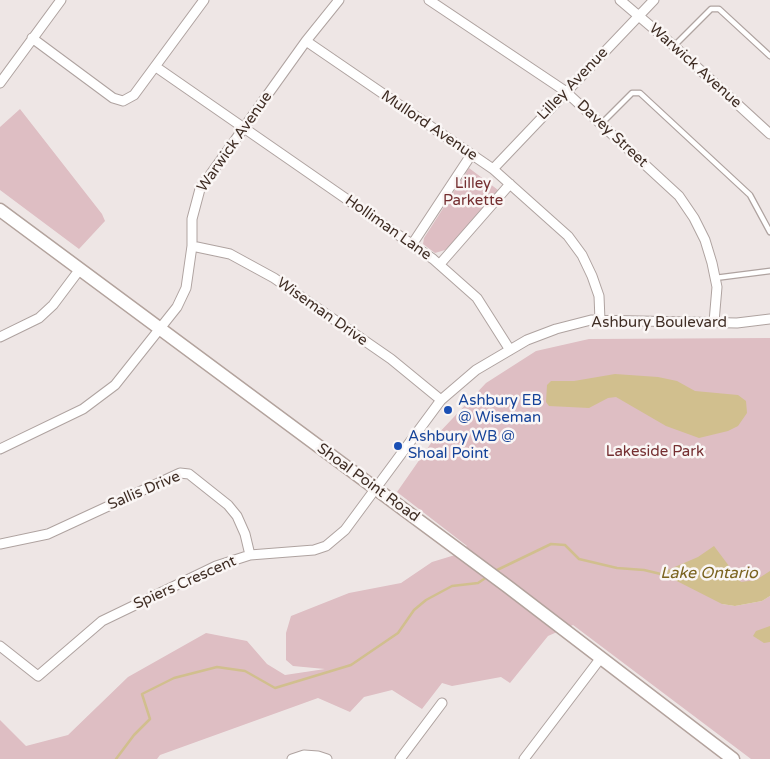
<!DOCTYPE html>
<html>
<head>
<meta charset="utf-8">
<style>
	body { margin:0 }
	canvas { display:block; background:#eee6e5 }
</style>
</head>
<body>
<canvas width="770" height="759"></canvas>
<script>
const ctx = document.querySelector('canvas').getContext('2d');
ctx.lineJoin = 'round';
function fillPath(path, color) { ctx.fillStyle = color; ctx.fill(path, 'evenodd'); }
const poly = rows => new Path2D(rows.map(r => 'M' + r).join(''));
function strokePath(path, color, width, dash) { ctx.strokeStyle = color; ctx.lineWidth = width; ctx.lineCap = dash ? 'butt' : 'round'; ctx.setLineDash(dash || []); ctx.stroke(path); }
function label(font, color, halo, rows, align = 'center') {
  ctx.font = font + ' "Varela Round",sans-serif'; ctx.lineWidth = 5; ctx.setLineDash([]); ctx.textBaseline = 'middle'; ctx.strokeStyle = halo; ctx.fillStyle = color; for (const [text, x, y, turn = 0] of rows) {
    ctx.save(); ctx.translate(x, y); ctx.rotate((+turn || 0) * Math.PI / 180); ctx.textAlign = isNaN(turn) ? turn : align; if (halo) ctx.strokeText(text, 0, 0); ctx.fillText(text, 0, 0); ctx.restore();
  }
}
const green = poly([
	[20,109,102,214,105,221,79,249,0,190,0,127],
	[469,168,498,190,457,239,445,250,435,253,423,244,424,238],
	[770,338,770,574,722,604,735,606,762,601,770,596,770,759,751,759,573,625,548,636,510,683,501,677,452,686,442,683,422,709,392,690,364,697,350,712,318,698,160,755,157,759,0,759,0,720,26,746,68,735,128,677,206,633,247,641,267,664,285,675,325,669,293,666,286,660,286,633,291,616,349,593,401,583,432,562,455,555,467,546,397,492,436,436,486,383,536,351,589,339]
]);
const water = poly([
	[615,374,658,377,677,381,695,391,738,395,746,401,747,413,738,426,728,431,699,438,666,426,616,397,608,398,589,408,549,406,546,402,547,385,551,381,574,381],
	[714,546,741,582,756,580,770,571,770,596,762,601,735,606,722,604,665,575,663,572,698,557],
	[770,626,770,642,764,643,753,636,756,631]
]);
const stream = poly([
	[495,571,551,544,565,545,579,559,617,568,644,570,665,575],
	[116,759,134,735,150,719,142,694,174,678,217,667,245,671,275,688,351,665,398,633,414,610,426,600,452,586,478,583,487,577]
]);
const lane = poly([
	[674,46,711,9,719,9,770,56],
	[601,124,632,93,640,93,750,195,770,232],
	[715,278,770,271]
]);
const street = poly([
	[429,0,565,91,679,196,694,218,705,240,712,263,717,287,714,322],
	[620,0,674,46,770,134],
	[32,38,113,98,123,101,134,95,204,0],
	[306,41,493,169,568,236,582,255,592,276,599,296,600,320],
	[156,67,433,259,477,298,510,350],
	[0,83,61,0],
	[493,169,654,0],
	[413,243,471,155],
	[192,246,230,254,274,278,391,359,441,400],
	[440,264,510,184],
	[0,337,39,318,53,305,80,269],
	[0,449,83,409,115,385,177,307,186,288,192,246,192,219,200,189,306,41,339,0],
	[0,544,48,534,180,473,189,474,228,505,237,516,245,534,250,555],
	[0,646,38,676,102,621,216,566,250,555,314,550,326,546,345,530,441,400,476,370,527,340,556,329,591,320,737,323,770,319],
	[292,759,304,755,318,756,327,759],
	[400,759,442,703],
	[524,759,600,659]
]);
const secondary = poly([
	[0,210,507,586,733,759]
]);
const markers = [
	[448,410,5,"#1a4fb4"],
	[398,446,5,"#1a4fb4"]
];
const streetNames = [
	["Warwick Avenue",695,66,42],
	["Lilley Avenue",573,84,-46],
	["Mullord Avenue",429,126,34],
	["Davey Street",612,134,43],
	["Warwick Avenue",235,142,-55],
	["Holliman Lane",388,228,35],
	["Wiseman Drive",322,312,35],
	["Ashbury Boulevard",659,323],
	["Shoal Point Road",368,483,36],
	["Sallis Drive",144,491,-23],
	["Spiers Crescent",185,583,-24]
];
const parkNames = [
	["Lilley",473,184],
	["Parkette",473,201],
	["Lakeside Park",655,452]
];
const transitNames = [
	["Ashbury EB",458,401],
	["@ Wiseman",458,418],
	["Ashbury WB @",408,437],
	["Shoal Point",408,454]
];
const waterNames = [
	["Lake Ontario",709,574]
];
fillPath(green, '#debec3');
fillPath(water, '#d1bf8e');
strokePath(stream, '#d1bf8e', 2.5);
strokePath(lane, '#afa3a0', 7);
strokePath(street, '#afa3a0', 11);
strokePath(secondary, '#b3a39d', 15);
strokePath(lane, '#fff', 4.5);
strokePath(street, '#fff', 9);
strokePath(secondary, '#fff', 12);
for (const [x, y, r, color] of markers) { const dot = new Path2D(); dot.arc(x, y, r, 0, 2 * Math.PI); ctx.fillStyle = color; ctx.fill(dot); strokePath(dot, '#faf6f5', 2); }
label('15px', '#3f2d24', '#faf6f5', streetNames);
label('15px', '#752f31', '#faf6f5', parkNames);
label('15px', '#164399', '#faf6f5', transitNames, 'left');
label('italic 16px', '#7a631f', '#faf6f5', waterNames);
</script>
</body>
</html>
